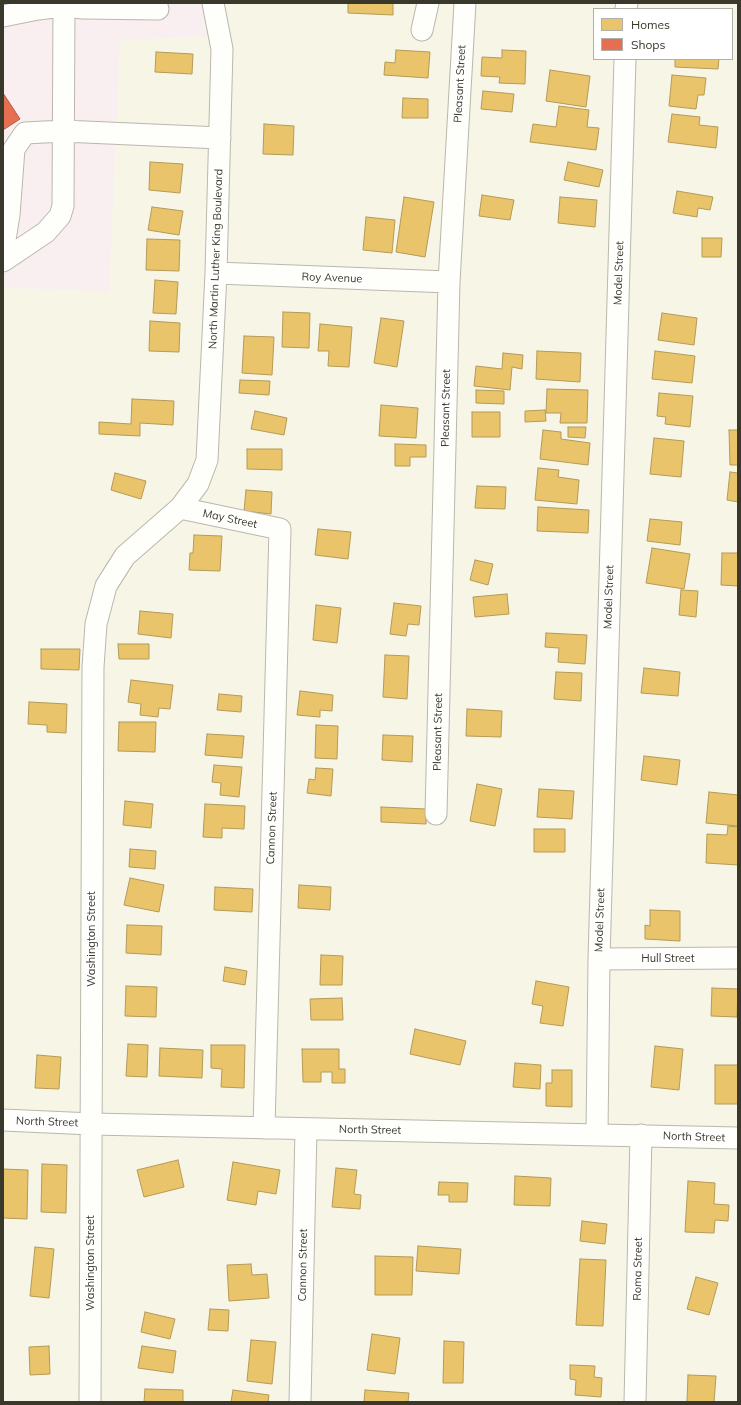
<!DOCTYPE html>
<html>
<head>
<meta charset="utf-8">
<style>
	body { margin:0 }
	#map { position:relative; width:741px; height:1405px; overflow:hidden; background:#f7f5e6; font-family:Mulish,sans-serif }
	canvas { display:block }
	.frame { position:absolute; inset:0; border:4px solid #3a382b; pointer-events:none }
	.legend { position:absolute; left:593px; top:8px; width:140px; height:52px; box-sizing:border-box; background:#fff; border:1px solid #b0afaa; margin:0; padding:5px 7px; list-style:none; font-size:12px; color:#3a382b }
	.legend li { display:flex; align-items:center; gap:8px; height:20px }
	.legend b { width:20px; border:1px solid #b0afaa }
</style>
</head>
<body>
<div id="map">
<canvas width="741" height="1405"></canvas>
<div class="frame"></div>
<ul class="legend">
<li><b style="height:11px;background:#e9c46a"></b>Homes</li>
<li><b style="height:11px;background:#e76f51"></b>Shops</li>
</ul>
</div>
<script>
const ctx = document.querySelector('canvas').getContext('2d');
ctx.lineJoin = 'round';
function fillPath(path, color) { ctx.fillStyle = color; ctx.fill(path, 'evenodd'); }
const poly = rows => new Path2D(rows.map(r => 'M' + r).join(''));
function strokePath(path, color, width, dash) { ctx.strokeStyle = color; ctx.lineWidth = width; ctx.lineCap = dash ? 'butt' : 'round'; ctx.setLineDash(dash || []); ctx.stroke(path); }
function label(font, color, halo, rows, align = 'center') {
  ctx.font = font + ' Mulish,sans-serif'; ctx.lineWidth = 4; ctx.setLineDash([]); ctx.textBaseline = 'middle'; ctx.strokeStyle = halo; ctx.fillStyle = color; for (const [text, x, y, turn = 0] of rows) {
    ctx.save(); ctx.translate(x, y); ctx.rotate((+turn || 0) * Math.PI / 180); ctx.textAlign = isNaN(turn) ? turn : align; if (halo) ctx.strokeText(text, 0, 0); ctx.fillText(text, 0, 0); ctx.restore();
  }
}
const commercial = poly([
	[3,3,204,3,210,36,120,40,109,291,3,288,3,276,14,259,3,251]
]);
const homes = poly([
	[348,3,393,3,393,15,348,13,348,3],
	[396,50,430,52,428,78,384,75,385,62,395,63,396,50],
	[502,50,526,51,525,84,499,83,500,77,481,76,482,57,502,58,502,50],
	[156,52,193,54,192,74,155,72,156,52],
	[675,59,719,59,718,69,675,67,675,59],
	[550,70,590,76,586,107,546,101,550,70],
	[672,75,706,78,704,95,698,95,696,109,669,106,672,75],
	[483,91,514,94,512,112,481,109,483,91],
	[403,98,428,99,428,118,402,118,403,98],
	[559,106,589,110,587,127,599,128,596,150,530,142,533,124,556,127,559,106],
	[672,114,700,117,699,125,718,127,716,148,668,142,672,114],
	[264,124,294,126,293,155,263,154,264,124],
	[150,162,183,164,180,193,149,190,150,162],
	[568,162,603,170,599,187,564,180,568,162],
	[677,191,713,197,710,210,698,208,697,217,673,213,677,191],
	[482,195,514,200,510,220,479,216,482,195],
	[404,197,434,202,425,257,396,252,404,197],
	[560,197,597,200,595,227,558,223,560,197],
	[152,207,183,211,179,235,148,230,152,207],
	[366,217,395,220,392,253,363,250,366,217],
	[702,238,722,238,721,257,702,257,702,238],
	[147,239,180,240,179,271,146,270,147,239],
	[155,280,178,282,176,314,153,313,155,280],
	[283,312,310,313,309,348,282,347,283,312],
	[662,313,697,318,694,345,658,340,662,313],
	[381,318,404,321,397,367,374,363,381,318],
	[150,321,180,323,179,352,149,351,150,321],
	[320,324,352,327,349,367,328,366,329,351,318,351,320,324],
	[244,336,274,337,272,375,242,373,244,336],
	[537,351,581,353,580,382,536,379,537,351],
	[655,351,695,356,692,383,652,379,655,351],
	[503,353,523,355,522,369,512,367,510,390,474,386,476,366,502,369,503,353],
	[240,380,270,381,269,395,239,393,240,380],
	[547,389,588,390,587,423,560,423,561,413,546,413,547,389],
	[476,390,504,391,504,404,476,403,476,390],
	[659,393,693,396,690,427,665,424,666,417,657,416,659,393],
	[132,399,174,401,173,425,140,423,140,436,99,434,99,422,131,424,132,399],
	[381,405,418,408,416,438,379,436,381,405],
	[545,410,546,421,525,422,525,411,545,410],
	[255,411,287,418,284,435,251,429,255,411],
	[472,412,500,412,500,437,472,437,472,412],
	[568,427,586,427,585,438,568,437,568,427],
	[543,430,561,432,561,439,590,443,588,465,540,459,543,430],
	[729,430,738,430,738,465,730,465,729,430],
	[654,438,684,441,681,477,650,474,654,438],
	[395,444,426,445,426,457,410,457,410,466,395,466,395,444],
	[247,449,282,449,282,470,247,469,247,449],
	[538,468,559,470,558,477,579,480,577,504,535,500,538,468],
	[730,472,738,473,738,502,727,500,730,472],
	[115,473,146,481,141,499,111,490,115,473],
	[477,486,506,487,505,509,475,508,477,486],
	[246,490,272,492,271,514,244,511,246,490],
	[538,507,589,510,588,533,537,531,538,507],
	[650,519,682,522,680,545,647,541,650,519],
	[318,529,351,532,348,559,315,555,318,529],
	[194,535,222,536,220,571,189,570,190,553,193,553,194,535],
	[652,548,690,554,684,589,646,583,652,548],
	[722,553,738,553,738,586,721,585,722,553],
	[475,560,493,564,488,585,470,580,475,560],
	[681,590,698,591,696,617,679,615,681,590],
	[507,594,509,614,475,617,473,597,507,594],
	[394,603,421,606,419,625,408,624,406,636,390,634,394,603],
	[316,605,341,608,337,643,313,640,316,605],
	[140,611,173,614,171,638,138,634,140,611],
	[546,633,587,635,585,664,558,662,559,648,545,647,546,633],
	[118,644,149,644,149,659,119,659,118,644],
	[41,649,80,649,79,670,41,669,41,649],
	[385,655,409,656,407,699,383,697,385,655],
	[644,668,680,672,678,696,641,693,644,668],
	[556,672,582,673,581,701,554,699,556,672],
	[131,680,173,685,170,709,159,708,158,717,140,715,141,704,128,702,131,680],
	[300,691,333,695,332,711,320,710,320,717,297,715,300,691],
	[219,694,242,696,241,712,217,710,219,694],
	[29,702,67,704,66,733,47,732,47,725,28,724,29,702],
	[467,709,502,711,501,737,466,736,467,709],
	[119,722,156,722,155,752,118,751,119,722],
	[316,725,338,726,337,759,315,758,316,725],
	[207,734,244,736,242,758,205,755,207,734],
	[383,735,413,736,412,762,382,760,383,735],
	[644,756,680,760,677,785,641,780,644,756],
	[214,765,242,767,239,797,220,795,221,783,212,782,214,765],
	[316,768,333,769,331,796,307,793,309,779,315,780,316,768],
	[477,784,502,789,495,826,470,821,477,784],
	[539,789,574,791,572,819,537,817,539,789],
	[709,792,738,795,738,826,706,823,709,792],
	[125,801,153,804,151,828,123,825,125,801],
	[205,804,245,806,244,829,222,828,222,838,203,837,205,804],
	[381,807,426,809,426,824,381,822,381,807],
	[728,826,738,827,738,865,706,863,707,834,727,835,728,826],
	[534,829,565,829,565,852,534,852,534,829],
	[130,849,156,851,155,869,129,867,130,849],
	[130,878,164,885,159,912,124,905,130,878],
	[299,885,331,887,330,910,298,908,299,885],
	[215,887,253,889,252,912,214,910,215,887],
	[650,910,680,911,680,941,645,939,645,925,650,926,650,910],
	[127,925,162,926,161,955,126,953,127,925],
	[321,955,343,956,342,985,320,985,321,955],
	[225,967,247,971,245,985,223,981,225,967],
	[536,981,569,987,563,1026,540,1023,543,1006,532,1004,536,981],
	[126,986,157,987,156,1017,125,1016,126,986],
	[712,988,738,989,737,1017,711,1016,712,988],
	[342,998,343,1020,311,1020,310,999,342,998],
	[415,1029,466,1041,460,1065,410,1054,415,1029],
	[128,1044,148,1045,147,1077,126,1076,128,1044],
	[211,1045,245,1045,244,1088,221,1087,222,1069,211,1068,211,1045],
	[655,1046,683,1049,679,1090,651,1087,655,1046],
	[160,1048,203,1050,202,1078,159,1076,160,1048],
	[302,1049,339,1049,339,1069,345,1069,345,1083,332,1083,332,1072,321,1072,321,1082,303,1082,302,1049],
	[37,1055,61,1057,59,1089,35,1088,37,1055],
	[515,1063,541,1065,540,1089,513,1087,515,1063],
	[715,1065,738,1065,738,1104,715,1104,715,1065],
	[552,1070,572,1070,572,1107,546,1106,546,1083,552,1083,552,1070],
	[178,1160,184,1187,144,1197,137,1170,178,1160],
	[233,1162,280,1170,276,1194,258,1191,256,1205,227,1200,233,1162],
	[42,1164,67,1165,66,1213,41,1212,42,1164],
	[336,1168,357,1170,354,1194,361,1195,360,1209,332,1207,336,1168],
	[3,1169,28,1170,27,1219,3,1218,3,1169],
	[515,1176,551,1178,550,1206,514,1205,515,1176],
	[688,1181,715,1183,714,1204,729,1205,728,1221,715,1220,714,1233,685,1232,688,1181],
	[439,1182,468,1183,467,1202,449,1202,449,1195,438,1195,439,1182],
	[582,1221,607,1224,605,1244,580,1241,582,1221],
	[418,1246,461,1249,459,1274,416,1271,418,1246],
	[35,1247,54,1249,49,1298,30,1296,35,1247],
	[375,1256,413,1257,412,1295,375,1295,375,1256],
	[580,1259,606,1260,603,1326,576,1325,580,1259],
	[251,1264,252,1275,267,1274,269,1298,229,1301,227,1265,251,1264],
	[696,1277,718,1283,709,1315,687,1309,696,1277],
	[210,1309,229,1310,228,1331,208,1330,210,1309],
	[145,1312,175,1319,170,1339,141,1332,145,1312],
	[372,1334,400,1338,395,1374,367,1370,372,1334],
	[251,1340,276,1342,272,1384,247,1381,251,1340],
	[444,1341,464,1342,463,1383,443,1383,444,1341],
	[49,1346,50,1374,30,1375,29,1347,49,1346],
	[142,1346,176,1351,173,1373,138,1368,142,1346],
	[570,1365,595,1366,594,1377,602,1378,601,1397,575,1395,576,1380,570,1379,570,1365],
	[688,1375,716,1376,714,1402,687,1402,688,1375],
	[145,1389,183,1390,183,1402,144,1402,145,1389],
	[233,1390,269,1395,268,1402,231,1402,233,1390],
	[365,1390,409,1393,408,1402,364,1402,365,1390]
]);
const shops = poly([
	[3,93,20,119,3,130,3,93]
]);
const minor = poly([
	[626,9,627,3],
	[3,16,38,9,64,6],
	[422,30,428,3],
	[3,252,9,215,14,149,25,133,63,131,220,138],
	[3,261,46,232,60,216,63,206,64,6,83,8,158,9],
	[216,273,449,282],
	[180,508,280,529,264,1128],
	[436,814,449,282,465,3],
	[599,959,738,958],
	[3,1120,92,1124,738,1138],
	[597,1134,599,959,625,59],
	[90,1402,93,667,96,624,106,586,125,556,180,508,198,484,207,460,216,273,222,49,213,3],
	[300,1402,306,1129],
	[635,1402,641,1135]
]);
const streetNames = [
	["Pleasant Street",460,84,-87],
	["North Martin Luther King Boulevard",216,259,-88],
	["Model Street",619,273,-88],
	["Roy Avenue",332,278,2],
	["Pleasant Street",446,408,-89],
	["May Street",230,519,12],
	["Model Street",609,597,-88],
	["Pleasant Street",438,732,-89],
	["Cannon Street",272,828,-88],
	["Model Street",600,920,-88],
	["Washington Street",92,939,-90],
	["Hull Street",668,959],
	["North Street",47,1122,2],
	["North Street",370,1130,1],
	["North Street",694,1137,2],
	["Washington Street",91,1263,-90],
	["Cannon Street",303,1265,-89],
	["Roma Street",638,1269,-89]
];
fillPath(commercial, '#f9eef0');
fillPath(homes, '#e9c46a');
strokePath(homes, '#b49a57', 1);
fillPath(shops, '#e76f51');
strokePath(shops, '#b35e46', 1);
strokePath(minor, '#bab8ac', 23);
strokePath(minor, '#fefefb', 21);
label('11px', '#3a382b', '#fff', streetNames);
</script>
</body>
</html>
